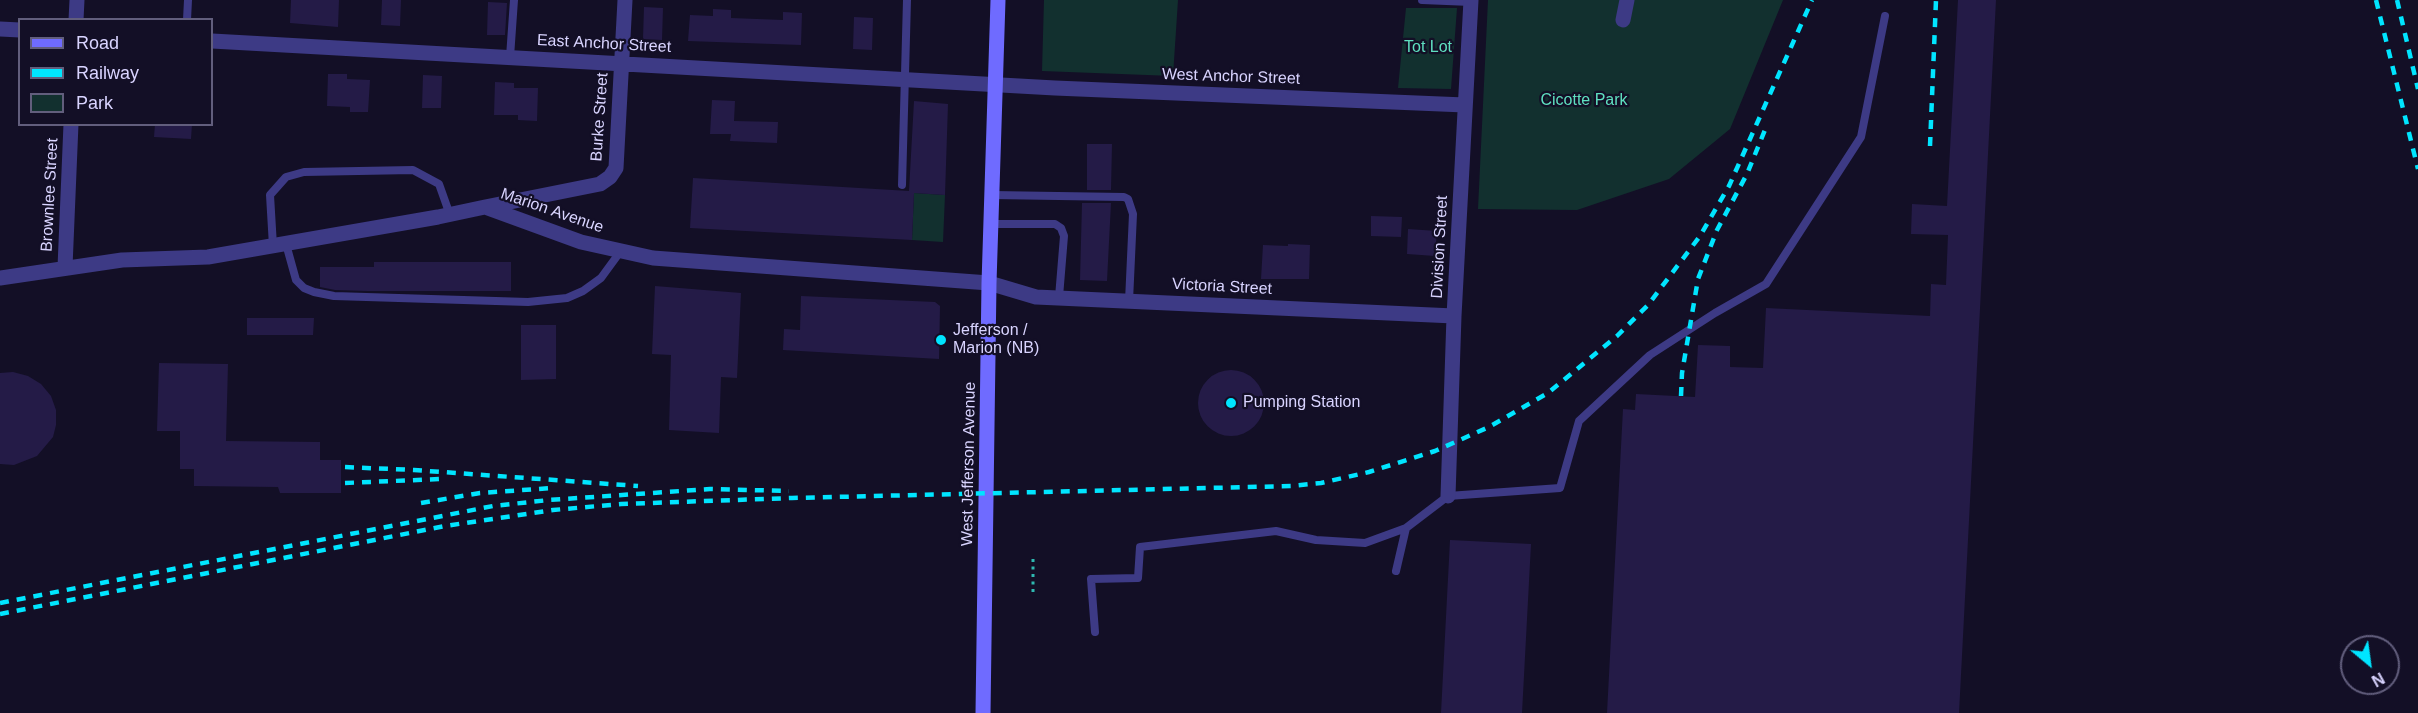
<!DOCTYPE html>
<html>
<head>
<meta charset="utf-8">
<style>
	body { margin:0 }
	#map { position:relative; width:2418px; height:713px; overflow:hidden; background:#130f26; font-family:Arial,sans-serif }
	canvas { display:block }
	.legend { position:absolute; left:18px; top:18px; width:195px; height:108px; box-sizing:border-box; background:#130f26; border:2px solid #625e7d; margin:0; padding:8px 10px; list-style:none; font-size:18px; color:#d9d4ff }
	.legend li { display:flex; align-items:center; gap:12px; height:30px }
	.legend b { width:30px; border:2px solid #625e7d }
	.north { position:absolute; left:2340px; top:635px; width:60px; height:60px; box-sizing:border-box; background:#130f26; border:2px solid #625e7d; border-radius:50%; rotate:151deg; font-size:16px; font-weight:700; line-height:24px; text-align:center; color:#d9d4ff }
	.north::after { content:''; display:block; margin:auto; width:21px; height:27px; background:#00e5ff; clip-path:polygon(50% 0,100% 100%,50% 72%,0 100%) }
</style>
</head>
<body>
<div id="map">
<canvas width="2418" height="713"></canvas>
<ul class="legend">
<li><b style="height:8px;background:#6f6bff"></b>Road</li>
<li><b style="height:8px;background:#00e5ff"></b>Railway</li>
<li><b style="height:16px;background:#12302f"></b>Park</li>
</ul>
<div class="north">N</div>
</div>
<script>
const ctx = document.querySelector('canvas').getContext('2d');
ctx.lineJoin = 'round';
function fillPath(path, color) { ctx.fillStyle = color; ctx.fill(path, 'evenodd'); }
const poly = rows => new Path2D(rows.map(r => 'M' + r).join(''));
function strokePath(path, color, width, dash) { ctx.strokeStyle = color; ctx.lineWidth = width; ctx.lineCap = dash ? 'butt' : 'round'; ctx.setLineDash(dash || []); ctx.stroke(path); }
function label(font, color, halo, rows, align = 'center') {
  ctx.font = font + ' Arial,sans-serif'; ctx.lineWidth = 4.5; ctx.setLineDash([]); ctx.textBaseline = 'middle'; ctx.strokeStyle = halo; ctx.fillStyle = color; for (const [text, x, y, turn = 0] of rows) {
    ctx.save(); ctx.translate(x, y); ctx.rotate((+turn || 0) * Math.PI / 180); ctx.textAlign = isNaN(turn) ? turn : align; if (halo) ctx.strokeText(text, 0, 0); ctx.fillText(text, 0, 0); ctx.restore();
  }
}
const green = poly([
	[1044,0,1178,0,1173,76,1042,71],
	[1488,0,1783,0,1730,129,1669,179,1577,210,1478,209],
	[1406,8,1457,8,1451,89,1398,88],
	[914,193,945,195,943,242,912,240]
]);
const building = poly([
	[291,0,339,0,338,27,290,23],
	[382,0,401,0,400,26,381,25],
	[1958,0,1996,0,1959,713,1607,713,1623,409,1635,410,1636,394,1695,397,1698,345,1730,346,1730,367,1763,368,1766,308,1930,316,1931,284,1946,285,1948,235,1911,234,1912,204,1947,206],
	[488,2,507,3,505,35,487,35],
	[644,7,663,8,662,40,643,39],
	[713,9,731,10,731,18,783,20,783,12,802,13,801,45,688,41,690,15,713,16],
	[854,17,873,18,872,50,853,49],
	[328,74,347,74,347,79,370,80,368,112,350,112,350,107,327,106],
	[423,75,442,76,441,108,422,108],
	[495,82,514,83,514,88,538,88,537,121,518,120,518,115,494,115],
	[712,100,735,101,734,121,778,122,777,143,730,141,731,134,710,134],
	[914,101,948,104,945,195,914,193,912,240,690,228,693,178,909,191],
	[155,124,192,124,191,139,154,137],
	[1087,144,1112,144,1111,190,1087,190],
	[1082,203,1111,203,1107,281,1080,280],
	[1371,216,1402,217,1401,237,1371,236],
	[1408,229,1437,231,1435,256,1407,254],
	[1288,244,1310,245,1309,279,1261,279,1263,245,1288,246],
	[374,262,511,262,511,291,367,291,335,290,320,287,320,267,374,267],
	[655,286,741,293,737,378,721,377,719,433,669,430,671,355,652,354],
	[801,296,935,302,940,306,939,359,783,350,784,329,800,330],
	[247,318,314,318,313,335,247,335],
	[521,325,556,325,556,379,521,380],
	[159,363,228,364,226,441,320,442,320,460,341,460,341,493,280,493,278,487,194,486,194,469,180,469,180,431,157,431],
	'1198 403a33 33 0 1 1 66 0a33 33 0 1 1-66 0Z',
	[13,372,28,376,41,384,51,396,56,410,56,425,53,437,37,456,14,465,0,464,0,373],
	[1450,540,1531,544,1522,713,1441,713]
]);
const path = poly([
	[1033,559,1033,596]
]);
const service = poly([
	[1422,0,1471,2],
	[187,20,188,0],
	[510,57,514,0],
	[902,185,907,0],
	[992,195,1124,197,1128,199,1133,214,1129,301],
	[991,224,1055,224,1061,228,1064,236,1059,297],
	[286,244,296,280,304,288,314,292,334,296,528,302,567,298,583,291,601,278,620,252],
	[273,246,270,195,286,177,304,172,413,170,439,184,450,215],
	[1396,571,1406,528,1448,496,1560,488,1579,421,1650,355,1715,313,1766,284,1861,137,1885,16],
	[1095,632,1091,579,1138,578,1140,547,1276,531,1316,540,1365,543,1406,528]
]);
const minor = poly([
	[76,20,77,0],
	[1623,20,1627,0],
	[0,29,20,30],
	[212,41,1055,88,1465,105],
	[485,207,600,184,610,177,616,168,625,0],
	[65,267,71,124],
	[0,278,122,260,208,257,438,217,485,207,581,242,653,258,989,283,1036,297,1454,316],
	[1448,496,1454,316,1471,0]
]);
const secondary = poly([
	[983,713,989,283,998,0]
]);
const rail = poly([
	[2376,0,2418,169],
	[2397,0,2418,89],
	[1930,146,1936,0],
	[1681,396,1682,373,1698,279,1717,230,1747,174,1767,125],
	[345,467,414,470,638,486],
	[345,483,441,479],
	[421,503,480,493,552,488],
	[0,603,493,506,549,500,710,489,789,491],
	[0,614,445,526,553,510,621,504,792,498,1291,486,1321,483,1369,472,1435,451,1489,427,1548,393,1617,336,1648,305,1700,236,1729,186,1812,0]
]);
const markers = [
	[941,340,6,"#00e5ff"],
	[1231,403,6,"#00e5ff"]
];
const streetNames = [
	["East Anchor Street",604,44,3],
	["West Anchor Street",1231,77,2],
	["Burke Street",600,117,-86],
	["Brownlee Street",50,195,-87],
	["Marion Avenue",552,211,19],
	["Division Street",1440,247,-87],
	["Victoria Street",1222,287,3],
	["West Jefferson Avenue",969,464,-89]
];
const parkNames = [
	["Tot Lot",1428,48],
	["Cicotte Park",1584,101]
];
const poiNames = [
	["Jefferson /",953,331],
	["Marion (NB)",953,349],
	["Pumping Station",1243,403]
];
fillPath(green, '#12302f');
fillPath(building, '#241b47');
strokePath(path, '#2fb8b0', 3, [3, 4.5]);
strokePath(service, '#3d3a85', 8);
strokePath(minor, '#3d3a85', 15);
strokePath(secondary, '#6f6bff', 15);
strokePath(rail, '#00e5ff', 4.5, [9, 8]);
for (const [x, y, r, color] of markers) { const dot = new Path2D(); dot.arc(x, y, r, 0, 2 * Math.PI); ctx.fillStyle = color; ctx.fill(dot); strokePath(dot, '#130f26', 2); }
label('16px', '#d9d4ff', '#130f26', streetNames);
label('16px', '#5fe0c0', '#130f26', parkNames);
label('16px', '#d9d4ff', '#130f26', poiNames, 'left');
</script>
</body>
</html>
